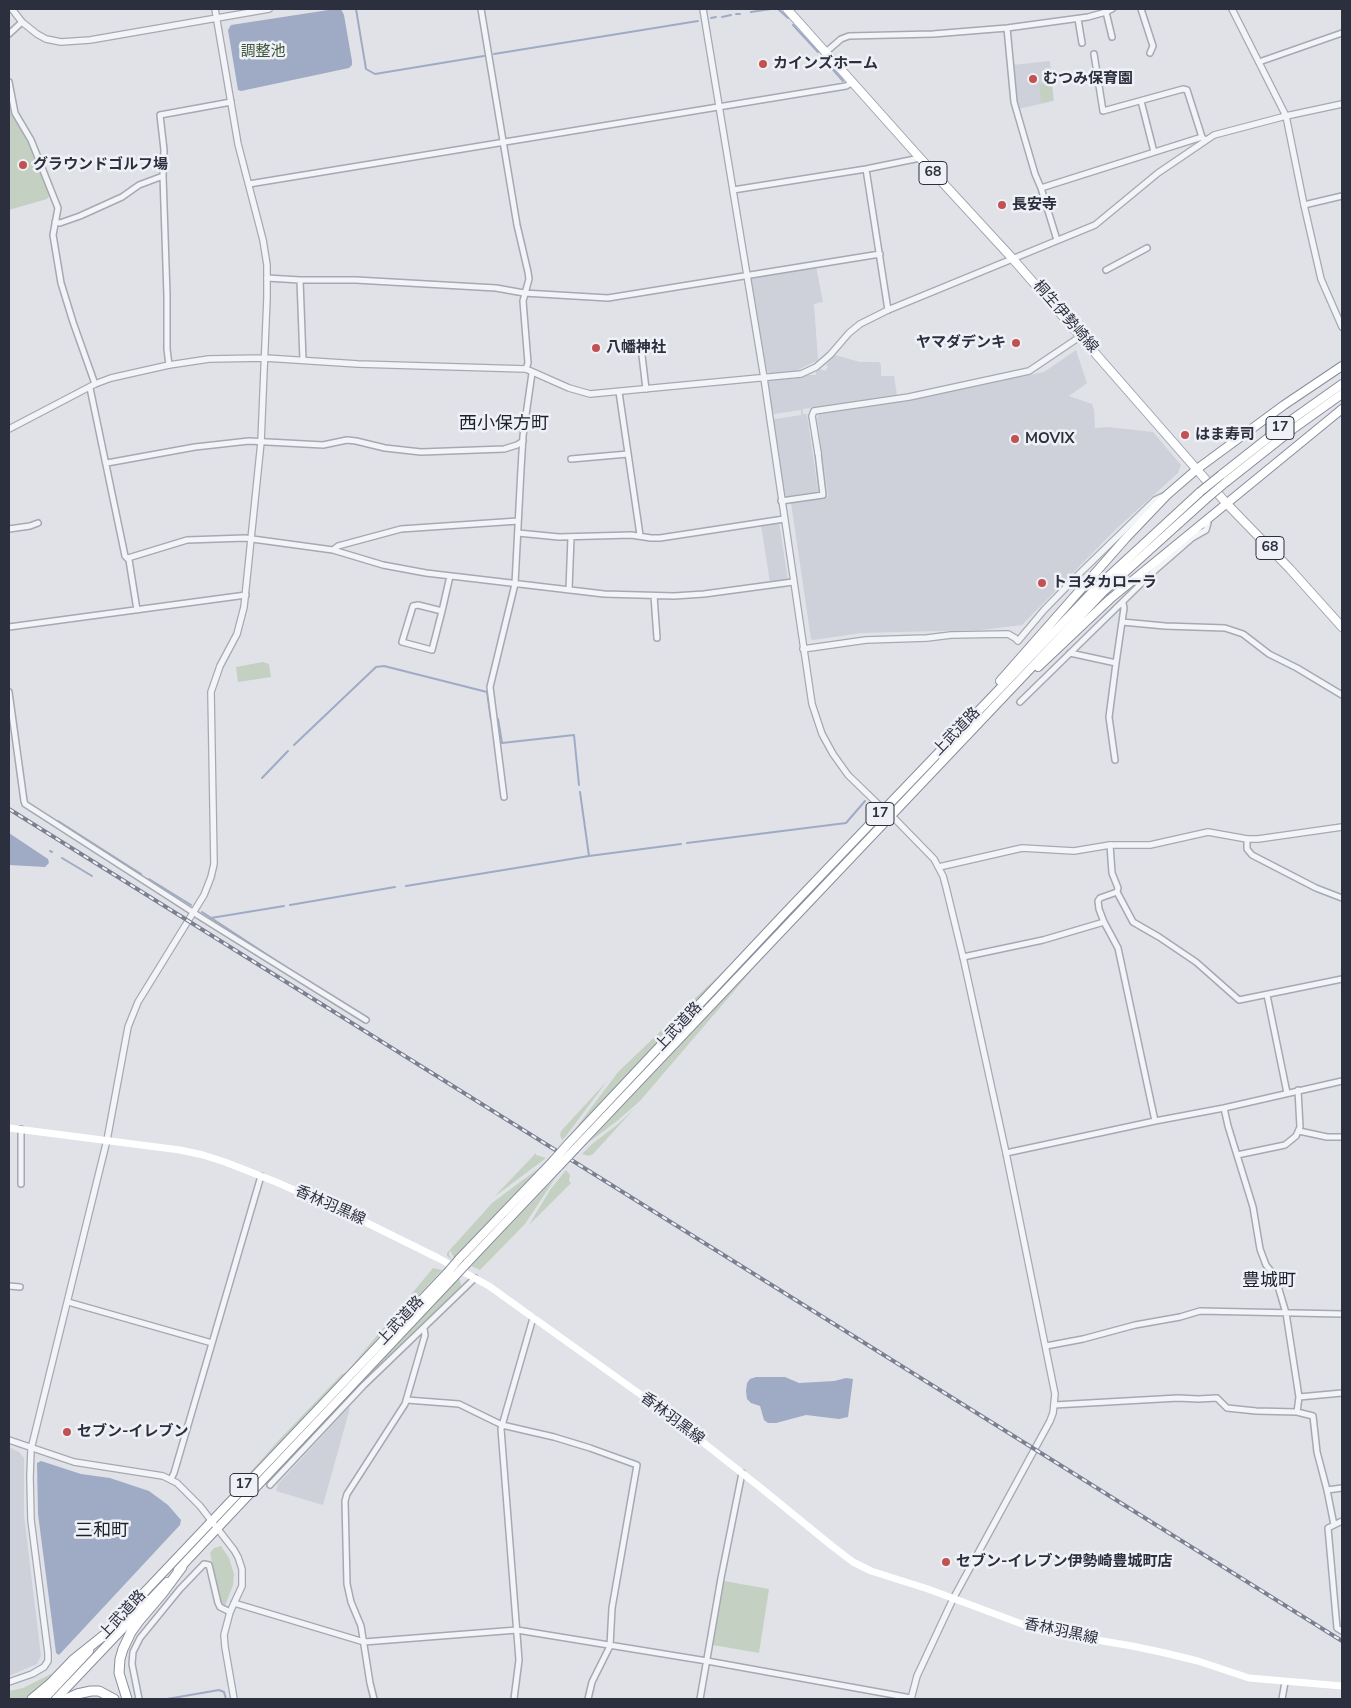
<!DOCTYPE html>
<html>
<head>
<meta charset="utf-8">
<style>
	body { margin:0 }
	#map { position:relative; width:1351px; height:1708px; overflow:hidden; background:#e0e2e8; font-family:"Nunito Sans",sans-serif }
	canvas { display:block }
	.frame { position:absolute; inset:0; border:10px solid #2b2f3e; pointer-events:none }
</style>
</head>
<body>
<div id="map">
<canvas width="1351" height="1708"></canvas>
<div class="frame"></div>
</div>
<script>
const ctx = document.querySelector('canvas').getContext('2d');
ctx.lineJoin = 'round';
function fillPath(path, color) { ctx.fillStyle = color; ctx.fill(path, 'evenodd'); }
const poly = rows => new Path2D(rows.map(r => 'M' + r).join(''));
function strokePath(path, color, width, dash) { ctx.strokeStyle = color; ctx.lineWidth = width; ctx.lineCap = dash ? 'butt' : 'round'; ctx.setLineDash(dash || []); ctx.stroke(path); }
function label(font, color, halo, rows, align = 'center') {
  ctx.font = font + ' "Nunito Sans","Noto Sans JP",sans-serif'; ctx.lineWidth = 5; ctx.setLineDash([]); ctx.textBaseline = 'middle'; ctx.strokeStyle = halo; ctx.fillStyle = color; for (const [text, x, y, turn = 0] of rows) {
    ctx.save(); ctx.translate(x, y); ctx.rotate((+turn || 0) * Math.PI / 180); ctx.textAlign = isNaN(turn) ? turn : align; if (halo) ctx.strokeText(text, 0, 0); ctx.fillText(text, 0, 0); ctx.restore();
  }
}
const built = poly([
	[1050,61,1054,101,1018,109,1016,100,1012,65],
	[816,266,823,302,814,304,818,360,796,371,772,375,767,371,751,280,753,277],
	[1076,350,1087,383,1069,396,1092,404,1094,410,1095,428,1108,427,1153,432,1181,465,1178,473,1115,530,1022,625,981,630,861,633,813,640,811,639,791,503,827,498,828,495,817,418,819,413,903,401,1044,372],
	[835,355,860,362,879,362,881,365,881,376,894,376,897,395,803,409,803,414,807,414,818,490,817,492,787,496,784,495,773,422,775,419,801,415,801,410,774,414,771,412,767,383,769,381,809,375,816,375,816,371,821,369,825,371,828,367,826,365],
	[779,522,788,580,770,583,761,525],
	[349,1407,350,1408,323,1505,276,1491,278,1484],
	[9,1447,19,1452,24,1458,24,1515,41,1656,37,1664,9,1676]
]);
const green = poly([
	[1052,83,1053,100,1041,103,1039,85],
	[9,111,12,111,25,134,50,195,47,199,9,210],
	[263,662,269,664,271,677,238,682,236,667],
	[757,939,641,1060,572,1133,618,1072],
	[764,956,640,1101,617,1121,588,1143],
	[608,1080,566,1136,562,1140,560,1135,561,1131],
	[635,1108,593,1154,589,1156,582,1154,592,1144,618,1124],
	[536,1153,536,1155,546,1158,494,1197],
	[539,1168,454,1258,450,1250,449,1255,452,1260,447,1256,447,1253,492,1203],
	[566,1170,570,1175,569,1181,571,1183,529,1225,550,1190],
	[556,1177,525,1224,480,1270,471,1266],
	[433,1268,442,1270,353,1365,355,1362],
	[459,1278,462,1288,339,1408,338,1407],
	[346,1373,288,1434,219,1507,279,1440,342,1374],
	[329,1415,330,1417,287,1464,285,1462],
	[221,1546,229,1558,234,1574,233,1585,225,1606,220,1602,210,1553,214,1548],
	[724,1581,769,1589,759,1653,713,1645],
	[51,1674,52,1676,26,1699,9,1699,9,1691,23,1688]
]);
const water = poly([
	[335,9,341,9,344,15,352,61,352,65,349,68,241,91,238,90,228,30,231,25],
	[9,833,48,859,49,863,45,867,9,865],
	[756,1377,785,1377,799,1383,834,1381,846,1378,853,1379,848,1417,839,1419,806,1415,776,1423,768,1423,764,1420,760,1406,751,1403,747,1399,746,1391,747,1383,750,1379],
	[41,1461,81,1474,110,1478,149,1491,168,1505,181,1520,180,1525,59,1655,56,1653,38,1514,37,1463]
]);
const stream = poly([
	[356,9,366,69,375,74,484,56],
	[778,9,788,18],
	[751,12,771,9],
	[736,14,740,14],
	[722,17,731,15],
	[711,18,716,17],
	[793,25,818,52],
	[494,54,698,21],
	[822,57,843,81],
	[498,719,502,743,574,735,579,785],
	[294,745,376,667,384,666,487,692,491,720],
	[262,778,288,751],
	[580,792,589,856],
	[58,821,141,874],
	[687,843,846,823,865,801],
	[50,851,52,852],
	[62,858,92,876],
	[149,879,191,905],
	[406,886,589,856,681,844],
	[290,905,395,887],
	[202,912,292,971],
	[211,918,284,906],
	[167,1699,219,1690,224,1692,226,1699]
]);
const minor = poly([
	[481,9,517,225,528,272,529,279,523,301,528,363,526,369],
	[1141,9,1153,46,1150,53],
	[1106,12,1112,37],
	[1078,19,1082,43],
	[1007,28,1014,102,1035,174,1041,188,1057,240],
	[9,34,22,22],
	[826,52,841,39,849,36,933,34,1007,28,1088,17,1106,12,1112,9],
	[1094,54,1103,111,1183,89,1187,90,1202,137],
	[1259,62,1342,33],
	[9,82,15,113,31,140,58,208,53,235,61,283,73,322,95,384],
	[1141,101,1154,152],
	[866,169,888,310],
	[249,184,846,86,853,82],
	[1041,188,1202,137,1204,139],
	[733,190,866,169,920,158],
	[1304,205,1342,196],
	[55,222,60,223,80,216,122,197,139,185,163,176],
	[1106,270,1147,248],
	[267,278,300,280,356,280,496,288,524,293,608,298,880,254],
	[300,280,303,360],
	[641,347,646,389],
	[169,365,167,349,167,295,163,176,164,150,160,115,231,102],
	[90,388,125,556,129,560,137,610],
	[619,392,640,535],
	[571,459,628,454],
	[107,463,195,447,249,441,323,445,347,440,356,441,385,448,421,452,504,449,517,445,523,441],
	[781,501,823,495,818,453],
	[9,529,30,526,38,523],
	[518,533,559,537,631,535,651,538,660,538,784,519],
	[333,550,338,546,401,529,518,521],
	[128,558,187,540,245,538,333,550,383,565,426,573,604,594,674,596,704,594,793,582],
	[569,590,571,537],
	[654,596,657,638],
	[442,611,418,605,413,606,402,642,432,650,442,611,450,576],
	[1122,622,1165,626,1225,628,1243,634,1269,654,1297,668,1342,695],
	[9,627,246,595],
	[1070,653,1116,663,1109,717,1115,760],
	[1116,663,1124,608,1123,603],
	[9,692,24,801,25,804,202,918,366,1020],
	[1020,702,1153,572,1192,538,1206,530,1208,523,1207,519],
	[504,797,490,687,515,584,521,469,523,436,532,373],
	[1247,839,1247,849,1252,855,1316,888,1342,898],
	[1110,845,1112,873,1118,888,1117,892,1133,922,1159,937,1196,962,1239,1000,1342,979],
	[1117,892,1100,898,1098,901,1099,909,1104,922,1118,948,1155,1121],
	[963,957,1043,940,1104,922],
	[1267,995,1287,1093],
	[1224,1108,1228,1126,1253,1207,1260,1249,1266,1265,1275,1276,1286,1313,1299,1397,1297,1412],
	[1299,1131,1327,1137,1342,1137],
	[1006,1153,1155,1121,1224,1108,1342,1081],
	[1237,1155,1285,1145,1296,1136,1300,1127,1298,1090],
	[21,1184,21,1129],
	[9,1286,20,1287],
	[68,1302,212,1343],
	[1046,1346,1083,1339,1135,1325,1180,1317,1200,1311,1342,1314],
	[1299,1397,1342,1393],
	[407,1400,459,1404,502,1425,554,1437,590,1448,637,1465,612,1608,610,1646,592,1682,588,1699],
	[1054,1405,1178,1398,1198,1399,1217,1398,1227,1408,1256,1411,1297,1412,1313,1416,1317,1452,1327,1490,1334,1525],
	[171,1479,174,1473,261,1176],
	[270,1485,364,1385,475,1278],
	[1327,1490,1342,1488],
	[1342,1521,1328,1528,1337,1628,1342,1631],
	[234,1603,364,1642,517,1630,707,1661,911,1698],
	[139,1699,132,1664,133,1652,140,1638,180,1589,204,1564,209,1565,210,1569,218,1603,220,1607,230,1612],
	[374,1699,370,1683,361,1626,351,1602,347,1584,345,1501,347,1494,405,1404,425,1335,424,1329],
	[514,1699,519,1660,501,1429,533,1318],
	[700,1699,721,1578,742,1473],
	[1282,1699,1285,1682]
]);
const tertiary = poly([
	[12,9,22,22,37,34,46,39,61,42,90,40,269,9],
	[703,9,764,378,812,704,822,734,833,754,848,775,879,805],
	[1232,9,1286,116,1304,205,1321,279,1342,327],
	[9,429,95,384,111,378,169,365,209,359,265,358,358,364,526,369,569,388,590,394,801,374,816,367,830,355,849,333,860,324,888,310,1095,225,1158,173,1214,135,1286,116,1342,104],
	[818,453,812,416,814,411,909,397,1029,371,1081,336],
	[803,649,866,640,927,638,951,635,1008,634,1015,638,1018,641,1044,610,1079,574,1155,500,1166,495],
	[894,818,934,859,943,876,946,887,963,957,1006,1153,1055,1394,1053,1413,1050,1421,953,1599,917,1676,911,1699],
	[939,867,1022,848,1074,851,1110,845,1150,845,1208,832,1247,839,1258,839,1342,827],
	[9,1440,74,1462,163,1476,177,1483,200,1506,234,1550,238,1557,242,1569,242,1586,230,1612,224,1635,225,1647,234,1699],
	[9,1682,32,1674,44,1667,48,1661,48,1653,31,1520,30,1477,31,1449,107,1140,128,1027,138,1002,204,895,211,877,214,864,211,692,220,666,237,634,244,607,261,442,267,298,267,265,263,240,238,144,215,9]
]);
const secondary = poly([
	[9,1128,180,1150,203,1155,225,1162,276,1182,355,1217,438,1258,489,1286,658,1407,761,1488,832,1546,853,1562,871,1571,928,1589,1038,1630,1132,1646,1165,1653,1198,1661,1249,1678,1342,1686]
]);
const primary = poly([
	[787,9,920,158,1012,258,1227,504,1290,569,1342,627]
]);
const trunk = poly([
	[1221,475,1287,423,1342,384],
	[1226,482,1293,429,1342,394],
	[1038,667,1110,599,1342,409],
	[1000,681,1126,538,1167,495,1197,469,1284,405,1342,366],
	[568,1144,786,912,1097,587,1200,492],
	[575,1149,1104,591,1206,499],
	[459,1259,553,1161],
	[467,1263,559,1166],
	[178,1570,454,1277],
	[100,1639,447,1273],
	[44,1699,89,1651],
	[56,1699,167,1582]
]);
const motorway = poly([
	[32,1699,50,1684,73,1660,103,1636],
	[66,1699,77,1694,91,1691,99,1691,114,1699],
	[127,1699,119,1673,120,1659,123,1649,131,1632,139,1621,162,1594,182,1567]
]);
const rail = poly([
	[9,809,1342,1641]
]);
const trunkBridge = poly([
	[1200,492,1221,475],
	[1206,499,1226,482],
	[553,1161,568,1144],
	[559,1166,575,1149],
	[447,1273,459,1259],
	[454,1277,467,1263]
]);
const markers = [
	[763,64,5,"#c15251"],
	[1033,79,5,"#c15251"],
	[23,165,5,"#c15251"],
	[1002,205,5,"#c15251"],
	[1016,343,5,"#c15251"],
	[596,348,5,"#c15251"],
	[1185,435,5,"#c15251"],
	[1015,439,5,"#c15251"],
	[1042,583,5,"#c15251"],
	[67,1432,5,"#c15251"],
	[946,1562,5,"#c15251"]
];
const shields = [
	[933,173,28],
	[1280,428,28],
	[1270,548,28],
	[880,814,28],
	[244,1485,28]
];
const shieldNames = [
	["68",933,173],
	["17",1280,428],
	["68",1270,548],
	["17",880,814],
	["17",244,1485]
];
const parkNames = [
	["調整池",263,52]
];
const poiNames = [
	["カインズホーム",773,64],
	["むつみ保育園",1043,79],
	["グラウンドゴルフ場",33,165],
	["長安寺",1012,205],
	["ヤマダデンキ",1006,343,"right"],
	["八幡神社",606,348],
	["はま寿司",1195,435],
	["MOVIX",1025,439],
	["トヨタカローラ",1052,583],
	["セブン-イレブン",77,1432],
	["セブン-イレブン伊勢崎豊城町店",956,1562]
];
const streetNames = [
	["桐生伊勢崎線",1065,317,49],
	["上武道路",957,732,-46],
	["上武道路",679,1027,-47],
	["香林羽黒線",330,1206,24],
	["上武道路",401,1321,-47],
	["香林羽黒線",672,1419,37],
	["上武道路",123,1615,-47],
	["香林羽黒線",1061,1632,12]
];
const quarterNames = [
	["西小保方町",504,425],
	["豊城町",1269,1282],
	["三和町",102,1532]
];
fillPath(built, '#cfd1da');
fillPath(green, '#c4d1c2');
fillPath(water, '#9fabc5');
strokePath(stream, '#9fabc5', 2);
strokePath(minor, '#a6a9b2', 8);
strokePath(tertiary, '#a6a9b2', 8);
strokePath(primary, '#a1a5b2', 10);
strokePath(trunk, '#898e9d', 10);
strokePath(motorway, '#898e9d', 11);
strokePath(minor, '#f3f4f7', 5);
strokePath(tertiary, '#f3f4f7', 5.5);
strokePath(secondary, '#fff', 7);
strokePath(primary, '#fff', 8);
strokePath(trunk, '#fff', 8);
strokePath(motorway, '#fff', 9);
strokePath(rail, '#7b8090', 4);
strokePath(rail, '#f0f1f6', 2, [5.5]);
strokePath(trunkBridge, '#898e9d', 10, []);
strokePath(trunkBridge, '#fff', 8);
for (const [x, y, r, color] of markers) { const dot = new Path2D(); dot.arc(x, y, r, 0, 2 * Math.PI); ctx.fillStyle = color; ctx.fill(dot); strokePath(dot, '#f0f1f6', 2); }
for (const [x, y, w] of shields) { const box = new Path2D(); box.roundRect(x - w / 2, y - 11.5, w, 23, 4); ctx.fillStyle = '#f0f1f6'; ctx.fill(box); strokePath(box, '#2b2f3e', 1); }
label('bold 14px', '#2b2f3e', null, shieldNames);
label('15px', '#3a5839', '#f0f1f6', parkNames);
label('bold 15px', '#2b2f3e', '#f0f1f6', poiNames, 'left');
label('15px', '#2b2f3e', '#f0f1f6', streetNames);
label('18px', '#1d202f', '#f0f1f6', quarterNames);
</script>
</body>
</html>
